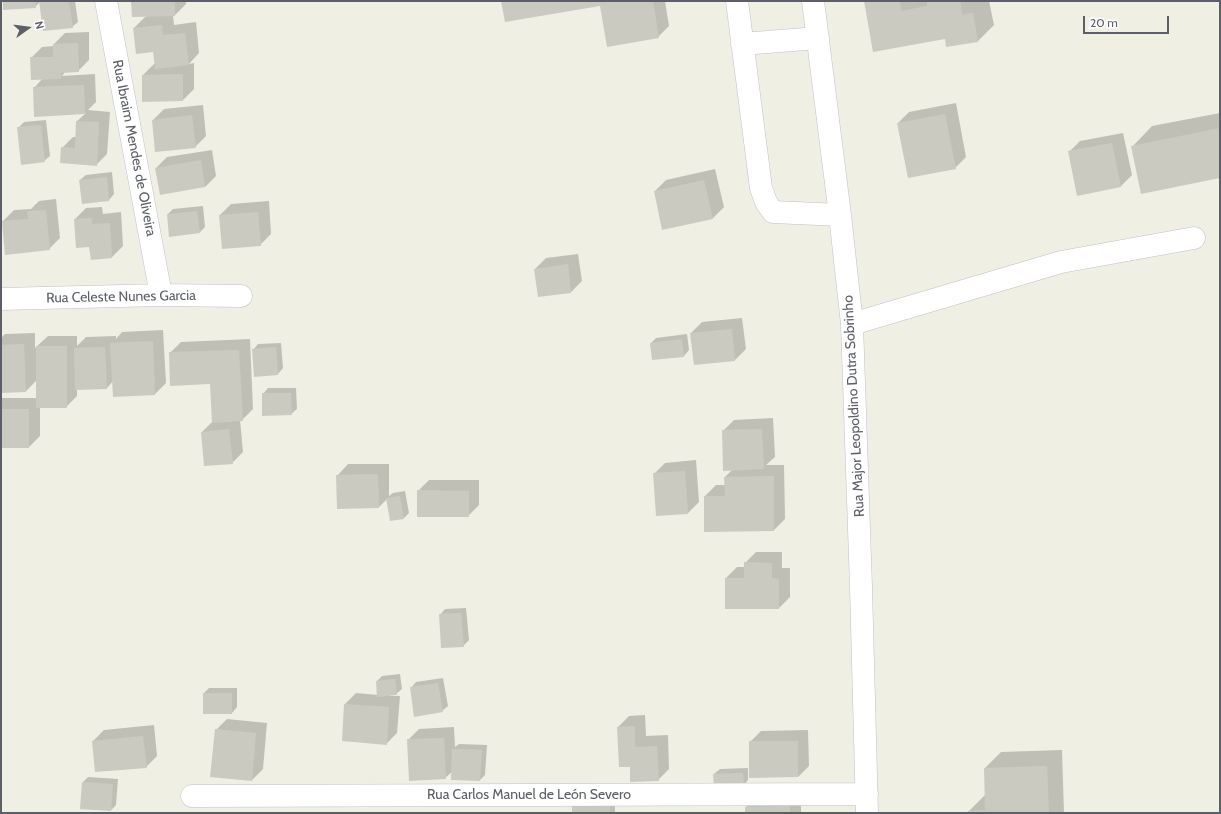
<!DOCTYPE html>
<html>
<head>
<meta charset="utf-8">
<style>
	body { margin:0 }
	#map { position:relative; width:1221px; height:814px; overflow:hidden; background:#f0efe4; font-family:Cabin,sans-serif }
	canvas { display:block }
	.frame { position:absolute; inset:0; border:2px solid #5c5f67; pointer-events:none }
	.north { position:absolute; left:8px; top:8px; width:40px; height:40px; -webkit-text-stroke:3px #fff; paint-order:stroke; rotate:76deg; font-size:11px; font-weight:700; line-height:16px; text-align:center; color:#5c5f67 }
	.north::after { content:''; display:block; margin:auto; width:14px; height:18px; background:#5c5f67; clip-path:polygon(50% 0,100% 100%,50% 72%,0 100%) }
	.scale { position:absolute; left:1083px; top:16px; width:86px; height:18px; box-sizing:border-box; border:2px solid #5c5f67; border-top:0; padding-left:5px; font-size:12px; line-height:14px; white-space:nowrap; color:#5c5f67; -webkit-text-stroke:3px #fff; paint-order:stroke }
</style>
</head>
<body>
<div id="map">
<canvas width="1221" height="814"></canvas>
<div class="frame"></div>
<div class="north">N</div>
<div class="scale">20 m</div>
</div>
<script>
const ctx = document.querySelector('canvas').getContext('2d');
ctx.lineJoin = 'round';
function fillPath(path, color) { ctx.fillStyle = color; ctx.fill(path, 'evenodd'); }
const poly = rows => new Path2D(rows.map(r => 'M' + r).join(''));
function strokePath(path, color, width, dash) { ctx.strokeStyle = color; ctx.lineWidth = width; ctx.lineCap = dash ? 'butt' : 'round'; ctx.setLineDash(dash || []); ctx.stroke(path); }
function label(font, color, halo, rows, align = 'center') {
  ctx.font = font + ' Cabin,sans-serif'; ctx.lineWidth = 3; ctx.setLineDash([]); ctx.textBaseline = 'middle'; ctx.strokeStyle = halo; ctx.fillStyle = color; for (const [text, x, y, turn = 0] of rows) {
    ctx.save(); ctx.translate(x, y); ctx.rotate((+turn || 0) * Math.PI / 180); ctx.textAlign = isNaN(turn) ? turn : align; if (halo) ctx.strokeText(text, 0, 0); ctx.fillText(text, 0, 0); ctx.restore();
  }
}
const shadow = poly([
	[4,1,75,1,78,22,72,27,40,2,35,7],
	[132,1,186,1,186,4,175,15,173,15,174,25,196,22,199,53,189,64,194,63,194,89,183,100,143,75,154,64,156,64,154,51,134,28,146,16],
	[502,1,665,1,669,26,658,37,601,5],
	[865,1,989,1,994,25,978,41,946,38],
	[89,32,89,60,78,71,66,71,62,76,95,74,96,102,88,110,110,112,107,154,96,165,62,148,73,137,76,137,77,121,86,113,35,116,34,88,43,78,31,58,42,47,54,46,54,44,65,33],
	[956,103,966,157,955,168,898,123,909,112],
	[203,105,206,136,195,147,156,151,153,120,164,109],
	[1220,113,1220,177,1132,147,1152,126],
	[46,120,50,156,44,161,18,128,24,122],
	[1123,133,1132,175,1121,186,1069,152,1080,141],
	[212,150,216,176,205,187,156,168,167,157],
	[715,169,724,207,713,218,655,191,666,180],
	[112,172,114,194,109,200,83,203,80,180,86,175],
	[56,199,60,238,49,249,3,221,14,210,31,209,39,201],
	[269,201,271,234,260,245,220,215,231,204],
	[203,206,205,227,200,232,168,214,173,209],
	[102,207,103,214,121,212,123,246,112,257,90,246,75,219,86,208],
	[578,254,582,281,571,292,535,269,546,258],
	[742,318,746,349,735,360,691,333,702,322],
	[163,330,166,383,155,394,113,381,107,388,77,389,77,396,66,407,40,407,40,436,29,447,1,447,1,398,37,398,37,380,26,391,1,392,1,338,5,334,35,333,35,348,48,336,77,336,77,346,86,337,116,336,116,339,122,332],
	[687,334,689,350,684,356,651,343,656,338],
	[250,339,253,409,242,420,240,420,243,452,232,463,202,432,213,421,211,383,170,353,181,342],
	[281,343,283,368,278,374,253,350,258,344],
	[268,388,296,388,297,409,291,414,263,394],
	[773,418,775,457,766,465,784,465,785,519,774,530,705,496,716,485,725,485,725,477,733,469,723,431,734,420],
	[696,460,699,502,688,513,654,474,665,463],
	[348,464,389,464,389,496,393,493,405,491,409,513,404,518,388,498,378,508,337,476],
	[429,480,479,480,479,505,468,516,418,491],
	[756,552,782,552,782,568,790,568,790,597,779,608,726,608,726,578,737,567,745,567,745,563],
	[466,608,469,640,463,646,440,615,445,609],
	[400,674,402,689,396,694,390,695,390,696,400,696,397,733,386,744,345,704,356,693,378,695,377,681,382,676],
	[443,678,448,706,442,711,411,688,416,682],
	[209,688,237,688,237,707,232,713,204,693],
	[645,715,646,736,668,735,669,769,658,780,631,766,618,727,629,716],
	[227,719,267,723,263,769,252,780,216,730],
	[154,725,157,756,146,767,93,741,104,730],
	[454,727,455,747,459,744,487,745,485,775,480,780,453,771,445,778,408,740,419,729],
	[808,730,809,766,798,777,750,742,761,731],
	[1062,750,1064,813,969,813,969,811,985,795,985,768,1001,752],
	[748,768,748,780,743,786,714,774,720,769],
	[88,777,118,779,116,805,111,810,83,782],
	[757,796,801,796,801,813,746,813,746,807],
	[615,797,615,813,573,813]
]);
const building = poly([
	[3,1,35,1,36,8,3,10],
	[39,1,69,1,73,28,43,31],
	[131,1,175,1,175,16,132,17],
	[501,1,653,1,659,38,607,47,600,6,505,22],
	[864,1,900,1,901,11,927,6,927,1,960,1,962,15,973,13,978,42,946,47,945,39,873,52],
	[162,25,163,35,185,33,189,65,155,69,153,52,136,54,133,28],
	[78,43,79,72,61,73,61,79,31,80,30,57,53,57,53,44],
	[183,74,183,101,142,102,142,75],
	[84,85,85,114,34,117,33,87],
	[945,114,956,169,908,178,897,123],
	[192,115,196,148,155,152,152,120],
	[76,121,99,122,97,166,60,163,61,147,75,148],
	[41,125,45,162,21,165,17,127],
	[1220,128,1220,178,1141,194,1131,146],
	[1112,143,1121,187,1077,196,1068,151],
	[201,160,205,187,160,195,155,168],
	[107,177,109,201,82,204,79,180],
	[704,180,713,219,662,230,654,191],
	[46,210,50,250,5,255,2,221,28,219,27,211],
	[197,211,200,233,169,237,167,214],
	[258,212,261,246,222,249,219,215],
	[92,218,92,224,110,223,112,258,91,260,89,247,76,248,74,219],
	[568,264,571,293,538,297,534,269],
	[732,329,735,361,694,365,690,333],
	[682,339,684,357,652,360,650,343],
	[153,341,155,395,113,397,110,343],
	[24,344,26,392,1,393,1,345],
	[36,346,67,346,67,408,36,408],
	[105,347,107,389,75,390,74,348],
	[276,347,278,375,254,377,252,349],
	[239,350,243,421,212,423,210,384,170,386,169,352],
	[262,393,291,393,292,415,262,416],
	[1,409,29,409,29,448,1,448],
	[229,429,233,464,204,466,201,432],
	[762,429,764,469,723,471,722,430],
	[685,471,688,514,656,516,653,473],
	[378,474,379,508,337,509,336,475],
	[774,476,774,531,704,532,704,496,725,496,724,477],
	[417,490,469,491,469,517,417,517],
	[400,496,404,519,390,521,386,498],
	[744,562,772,563,772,578,779,579,779,609,725,609,725,578,744,578],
	[461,613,464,647,441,648,439,614],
	[395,679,397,695,377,697,376,681],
	[438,683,443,712,414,717,410,687],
	[203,693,232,693,232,714,203,714],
	[344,704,389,707,387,745,342,741],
	[635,726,635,747,657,746,659,781,630,782,630,767,619,767,617,727],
	[215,729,256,733,252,781,210,777],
	[143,736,147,768,95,772,92,741],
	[444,738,446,779,409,781,407,739],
	[749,741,798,741,798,777,749,778],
	[452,749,482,750,480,781,451,780],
	[1047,766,1049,813,968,813,968,811,985,810,984,768],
	[743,773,744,786,714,788,713,774],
	[82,782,113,784,111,811,80,809],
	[572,802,610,802,610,813,572,813],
	[790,806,790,813,745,813,745,807]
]);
const minor = poly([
	[106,1,161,295],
	[737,1,761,188,766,202,773,212,840,215],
	[813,1,840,215,852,324,861,587,867,813],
	[742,44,818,38],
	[1,299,161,295,241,296],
	[852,324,1061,262,1194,238],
	[192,796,867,794]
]);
const streetNames = [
	["Rua Ibraim Mendes de Oliveira",134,148,79],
	["Rua Celeste Nunes Garcia",121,297,-1],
	["Rua Major Leopoldino Dutra Sobrinho",854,406,-93],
	["Rua Carlos Manuel de León Severo",529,795]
];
fillPath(shadow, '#0003');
fillPath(building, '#cbcac1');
strokePath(minor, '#bec0c7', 23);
strokePath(minor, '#fff', 22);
label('14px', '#5c5f67', '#fff', streetNames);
</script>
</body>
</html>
